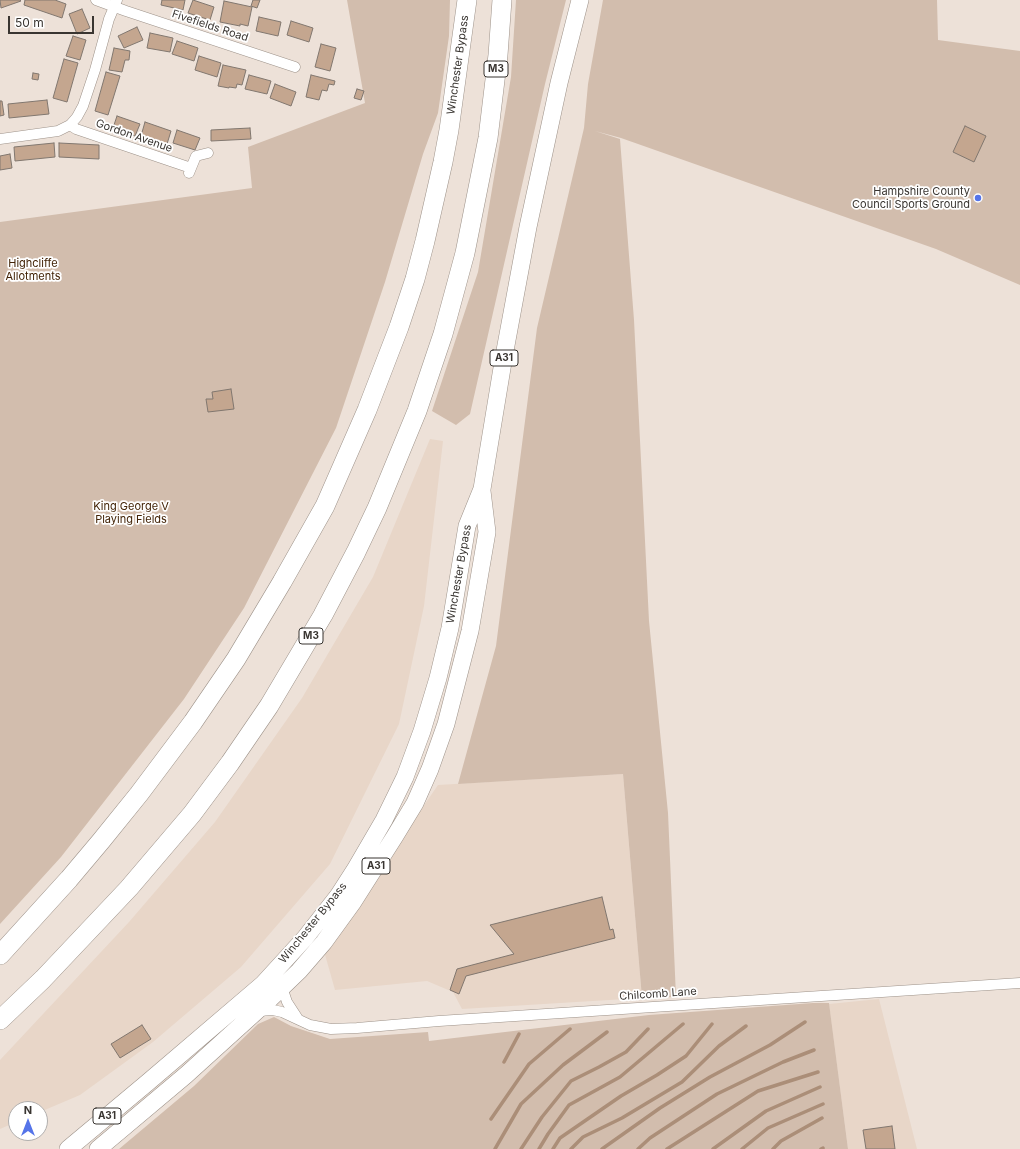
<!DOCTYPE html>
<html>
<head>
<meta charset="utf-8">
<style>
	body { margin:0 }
	#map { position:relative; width:1020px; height:1149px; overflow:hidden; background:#ede1d8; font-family:Inter,sans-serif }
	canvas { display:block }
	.north { position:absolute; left:8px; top:1101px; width:40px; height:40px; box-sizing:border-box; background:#fff; border:1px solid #b0aead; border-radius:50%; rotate:0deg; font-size:11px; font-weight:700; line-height:16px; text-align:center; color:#393531 }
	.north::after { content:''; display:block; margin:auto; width:14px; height:18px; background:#5574e9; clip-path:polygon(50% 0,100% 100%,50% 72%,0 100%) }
	.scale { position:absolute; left:8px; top:16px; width:86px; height:18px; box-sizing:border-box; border:2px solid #393531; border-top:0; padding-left:5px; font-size:12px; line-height:14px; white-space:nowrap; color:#393531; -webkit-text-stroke:3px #fff; paint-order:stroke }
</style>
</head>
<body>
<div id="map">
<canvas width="1020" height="1149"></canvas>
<div class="north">N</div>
<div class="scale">50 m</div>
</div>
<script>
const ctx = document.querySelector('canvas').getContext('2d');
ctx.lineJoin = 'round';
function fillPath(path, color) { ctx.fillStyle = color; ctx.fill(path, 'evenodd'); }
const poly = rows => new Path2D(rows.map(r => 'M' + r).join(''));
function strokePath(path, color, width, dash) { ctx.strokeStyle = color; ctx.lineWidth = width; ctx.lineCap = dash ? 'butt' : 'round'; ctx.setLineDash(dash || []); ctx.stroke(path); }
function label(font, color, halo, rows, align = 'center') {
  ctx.font = font + ' Inter,sans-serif'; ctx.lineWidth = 3.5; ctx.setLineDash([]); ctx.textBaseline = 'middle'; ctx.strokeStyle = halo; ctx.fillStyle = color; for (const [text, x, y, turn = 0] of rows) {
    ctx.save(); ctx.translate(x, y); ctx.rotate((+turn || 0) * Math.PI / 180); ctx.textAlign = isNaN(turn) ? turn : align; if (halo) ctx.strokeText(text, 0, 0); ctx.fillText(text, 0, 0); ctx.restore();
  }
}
const built = poly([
	[430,439,443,441,424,606,399,724,330,864,241,967,153,1042,80,1095,40,1112,40,1109,16,1109,16,1122,0,1129,0,1060,129,922,215,822,302,698,373,577],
	[623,774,642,998,462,1009,453,992,427,981,335,990,324,951,438,785],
	[879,999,917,1149,848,1149,829,1004]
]);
const green = poly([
	[347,0,450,0,449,36,438,113,423,154,385,282,336,428,244,608,184,699,61,857,0,924,0,222,252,188,248,147,365,103],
	[516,0,566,0,545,84,470,414,456,425,432,411,478,272,511,77],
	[603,0,937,0,938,40,1020,51,1020,285,936,249,621,138,595,131,620,139,634,320,649,621,668,813,676,997,642,998,623,774,458,784,496,646,537,328,584,128,588,84],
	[813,1003,829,1003,848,1149,119,1149,194,1086,258,1024,274,1017,291,1026,330,1039,428,1032,429,1041,649,1015]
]);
const stream = poly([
	[504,1062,519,1034],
	[491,1119,529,1064,570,1029],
	[495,1149,521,1104,563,1065,607,1032],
	[521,1149,542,1117,571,1081,599,1067,626,1052,648,1029],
	[539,1149,548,1134,569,1105,620,1077,683,1024],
	[553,1149,560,1138,621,1096,657,1075,686,1056,712,1024],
	[571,1149,583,1137,622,1118,682,1082,719,1046,746,1026],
	[602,1149,660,1108,710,1077,770,1045,805,1022],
	[638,1149,650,1138,717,1094,783,1062,814,1050],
	[667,1149,758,1091,818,1072],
	[713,1149,766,1111,820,1087],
	[742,1149,768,1128,823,1104],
	[773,1149,781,1141,822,1118],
	[821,1149,823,1148]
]);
const building = poly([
	[0,0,20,0,21,1,1,8,0,0],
	[25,0,55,0,66,4,62,18,24,5,25,0],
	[162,0,185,0,183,10,161,5,162,0],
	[193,0,214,7,210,20,188,13,193,0],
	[253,0,260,0,257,8,251,6,253,0],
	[224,1,252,7,248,26,240,24,240,26,220,22,224,1],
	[82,9,90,28,77,34,69,14,82,9],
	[259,17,281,22,278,36,256,31,259,17],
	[291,21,313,28,309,42,287,35,291,21],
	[137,27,143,40,124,48,118,36,137,27],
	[150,33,173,38,170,52,147,48,150,33],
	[73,36,86,40,80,60,66,56,73,36],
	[177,41,198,48,194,61,172,54,177,41],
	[321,44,336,48,330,71,315,67,321,44],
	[114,48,130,51,129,60,125,60,122,72,109,70,114,48],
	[199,56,221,63,217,77,195,70,199,56],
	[64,59,78,63,67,102,53,98,64,59],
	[223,65,246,70,242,85,237,84,236,88,229,87,229,88,218,86,223,65],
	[106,72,120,76,108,115,95,111,106,72],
	[33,73,39,74,38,80,32,79,33,73],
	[249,75,271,81,267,94,245,89,249,75],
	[311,75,335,81,334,85,329,84,327,91,322,90,319,100,306,97,311,75],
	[275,84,296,92,291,106,270,98,275,84],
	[357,89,364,91,361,100,354,98,357,89],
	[47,100,49,114,9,118,8,104,47,100],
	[0,101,2,101,4,115,0,116,0,101],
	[117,116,140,124,135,136,113,128,117,116],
	[145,122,171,131,167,144,141,136,145,122],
	[965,126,986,136,974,162,953,152,965,126],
	[250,128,251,139,211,141,211,130,250,128],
	[177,130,200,138,195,150,173,143,177,130],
	[54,143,55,157,15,161,14,147,54,143],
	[59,143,99,145,99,159,59,157,59,143],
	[10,154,12,168,0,170,0,156,10,154],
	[231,389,234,409,208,412,206,399,213,399,212,392,231,389],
	[602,897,610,930,613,929,615,938,466,976,459,994,450,990,457,969,514,954,490,925,602,897],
	[142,1025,151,1039,120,1058,111,1044,142,1025],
	[892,1126,895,1149,866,1149,863,1130,892,1126]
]);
const minor = poly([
	[96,0,126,11,295,67],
	[70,125,76,129,191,168],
	[0,139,58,131,70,125,77,117,83,106,95,70,109,19,117,0],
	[189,173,196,156,208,153],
	[284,986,284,993,287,1002,298,1019],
	[258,1011,273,1010,282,1012,310,1025,331,1029,357,1028,439,1021,1020,983]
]);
const trunk = poly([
	[68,1149,147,1083,263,984,305,938,338,896,356,868,384,820,405,777,422,731,438,678,450,628,467,526,482,489,504,356,528,227,559,83,580,0],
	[98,1149,186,1075,271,998,299,971,324,942,353,902,395,836,415,803,430,769,446,724,470,631,487,532,482,491]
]);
const motorway = poly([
	[0,955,69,879,101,841,139,794,193,722,236,659,282,582,325,506,367,410,399,327,415,279,425,241,443,162,449,130,467,0],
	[0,1020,43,979,129,888,192,814,230,763,269,706,323,615,356,552,377,508,417,411,443,334,465,253,488,138,498,55,502,0]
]);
const markers = [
	[978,198,4,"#5574e9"]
];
const shields = [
	[496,69,24],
	[504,358,28],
	[311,636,24],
	[376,866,28],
	[107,1116,28]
];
const shieldNames = [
	["M3",496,69],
	["A31",504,358],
	["M3",311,636],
	["A31",376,866],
	["A31",107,1116]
];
const streetNames = [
	["Fivefields Road",210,26,18],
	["Winchester Bypass",458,65,-82],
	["Gordon Avenue",134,136,19],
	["Winchester Bypass",459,574,-80],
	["Winchester Bypass",313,923,-51],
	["Chilcomb Lane",658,994,-4]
];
const poiNames = [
	["Hampshire County",970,192],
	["Council Sports Ground",970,205]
];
const parkNames = [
	["Highcliffe",33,264],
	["Allotments",33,277],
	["King George V",131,507],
	["Playing Fields",131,520]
];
fillPath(built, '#e8d6c8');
fillPath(green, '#d2bdad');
strokePath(stream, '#ab8e78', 3.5);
fillPath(building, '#c4a68f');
strokePath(building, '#81776f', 1);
strokePath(minor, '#9d9289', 11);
strokePath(trunk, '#9d9289', 18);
strokePath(motorway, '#9d9289', 20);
strokePath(minor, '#fff', 10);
strokePath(trunk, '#fff', 17);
strokePath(motorway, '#fff', 19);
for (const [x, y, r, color] of markers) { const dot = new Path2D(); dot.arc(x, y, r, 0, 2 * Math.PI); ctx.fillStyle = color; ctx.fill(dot); strokePath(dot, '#fff', 1.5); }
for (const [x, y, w] of shields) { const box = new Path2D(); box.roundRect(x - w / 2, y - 8, w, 16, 3); ctx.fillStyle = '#fff'; ctx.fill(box); strokePath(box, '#393531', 1); }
label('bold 10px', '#393531', null, shieldNames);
label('11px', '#393531', '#fff', streetNames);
label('11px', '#393531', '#fff', poiNames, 'right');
label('11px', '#422306', '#fff', parkNames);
</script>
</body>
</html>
